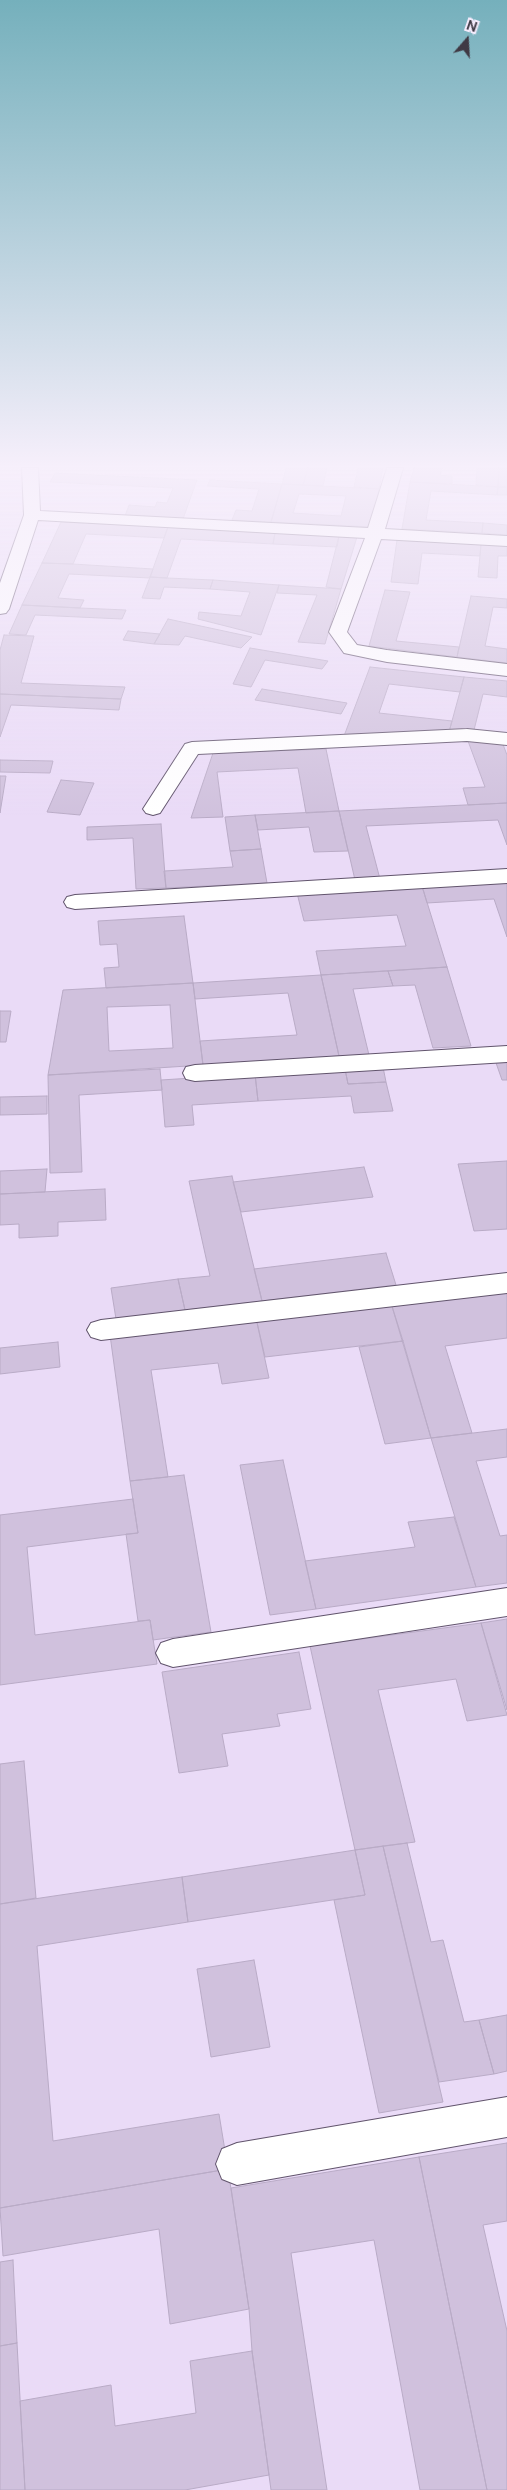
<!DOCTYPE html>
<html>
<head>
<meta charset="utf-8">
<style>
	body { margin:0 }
	#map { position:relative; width:507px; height:2490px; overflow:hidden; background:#eadbf7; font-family:"DM Sans",sans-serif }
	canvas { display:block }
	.north { position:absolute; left:442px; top:15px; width:50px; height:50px; -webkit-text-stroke:4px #f4ebfc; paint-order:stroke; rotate:19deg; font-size:14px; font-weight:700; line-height:20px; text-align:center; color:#3f3944 }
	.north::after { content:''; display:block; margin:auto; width:18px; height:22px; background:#3f3944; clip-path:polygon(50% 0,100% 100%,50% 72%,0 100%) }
</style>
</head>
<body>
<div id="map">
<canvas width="507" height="2490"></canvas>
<div class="north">N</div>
</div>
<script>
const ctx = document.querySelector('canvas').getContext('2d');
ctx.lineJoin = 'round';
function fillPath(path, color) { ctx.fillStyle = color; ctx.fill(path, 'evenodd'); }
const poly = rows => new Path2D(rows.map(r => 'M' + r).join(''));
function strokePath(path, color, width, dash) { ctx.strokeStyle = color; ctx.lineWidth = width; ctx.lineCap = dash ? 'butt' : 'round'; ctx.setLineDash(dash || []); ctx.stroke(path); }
const building = poly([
	[286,468,308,468,303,485,282,484,286,468],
	[308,468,327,468,323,486,303,485,308,468],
	[358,468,383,468,379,489,354,487,358,468],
	[414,468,442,468,440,475,452,476,452,484,410,482,414,468],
	[477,468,499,468,498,487,476,485,477,468],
	[499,468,507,468,507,487,498,487,499,468],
	[55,473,197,480,183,519,125,516,129,505,155,507,157,502,167,503,173,488,50,482,55,473],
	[210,480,282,484,271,522,232,520,236,510,252,511,259,489,207,486,210,480],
	[410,482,498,487,497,495,431,491,426,520,483,523,482,533,402,529,410,482],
	[282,484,379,489,372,527,271,522,282,484],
	[299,494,346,496,341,516,293,513,299,494],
	[498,487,507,487,507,495,497,495,498,487],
	[61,522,168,527,164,538,86,534,73,564,42,563,61,522],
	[483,523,507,525,507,535,482,533,483,523],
	[168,527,275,533,273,544,181,539,167,578,150,577,168,527],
	[275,533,339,536,337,547,273,544,275,533],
	[339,536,357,537,341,589,326,587,339,536],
	[397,540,481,544,480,556,422,553,418,584,391,582,397,540],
	[481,544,507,545,507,556,498,556,497,578,478,577,481,544],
	[42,563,73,564,153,569,150,578,69,574,58,598,84,600,80,608,22,605,42,563],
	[150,577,167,578,213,580,210,589,164,587,160,599,142,598,150,577],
	[213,580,279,585,261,635,198,619,199,612,241,616,250,592,210,589,213,580],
	[279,585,341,589,325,644,298,642,317,595,277,593,279,585],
	[385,590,410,592,396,641,459,647,457,657,369,646,385,590],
	[471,596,507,599,507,608,493,607,485,646,507,649,507,663,457,657,471,596],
	[22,605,80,608,126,610,122,619,35,615,26,635,9,634,22,605],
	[168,619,252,637,241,648,185,636,179,645,154,644,168,619],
	[128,631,160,634,154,644,123,640,128,631],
	[4,635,34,636,21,683,125,687,121,699,0,694,0,650,4,635],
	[250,648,328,661,322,669,265,660,251,687,233,684,250,648],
	[370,667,464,677,460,692,389,684,379,713,452,721,449,732,344,736,370,667],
	[464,677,507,681,507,697,483,694,474,730,449,732,464,677],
	[262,689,347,703,341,714,255,700,262,689],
	[0,694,121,699,119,710,11,705,0,737,0,694],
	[501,739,507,755,507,803,468,805,463,788,485,787,468,741,501,739],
	[326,749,339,811,306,813,298,768,217,772,223,817,191,818,213,753,326,749],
	[0,760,53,761,50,773,0,772,0,760],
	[0,776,6,776,0,813,0,776],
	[61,780,94,783,80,815,47,812,61,780],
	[507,803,507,845,498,820,366,826,380,879,355,880,339,811,507,803],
	[339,811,348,851,314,852,309,827,258,830,255,815,339,811],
	[255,815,261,849,230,851,225,817,255,815],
	[161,824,166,888,136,889,133,838,87,840,87,827,161,824],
	[261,849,267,883,166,888,164,871,233,867,230,851,261,849],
	[507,881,507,937,494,899,427,903,422,886,507,881],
	[422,886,447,967,321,975,316,951,406,946,397,915,304,921,297,893,422,886],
	[184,916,193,983,106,988,104,968,119,967,117,944,100,945,98,921,184,916],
	[447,967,471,1046,433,1048,415,985,393,986,388,971,447,967],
	[388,971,393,986,353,989,369,1055,339,1056,321,975,388,971],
	[321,975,339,1056,203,1065,200,1041,297,1035,288,993,195,999,193,983,321,975],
	[193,983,203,1065,48,1075,63,990,193,983],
	[170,1005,173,1048,109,1051,107,1007,170,1005],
	[0,1011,11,1011,6,1042,0,1042,0,1011],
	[507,1059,507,1080,502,1080,495,1060,507,1059],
	[383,1067,386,1082,348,1084,345,1069,383,1067],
	[160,1069,162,1090,79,1095,82,1172,50,1173,48,1075,160,1069],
	[345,1069,348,1084,386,1082,393,1111,354,1113,351,1096,258,1101,255,1074,345,1069],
	[255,1074,258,1101,192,1105,194,1125,165,1127,161,1080,255,1074],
	[47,1096,47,1114,0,1115,0,1097,47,1096],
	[507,1161,507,1229,474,1231,458,1164,507,1161],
	[364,1167,373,1197,241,1212,233,1182,364,1167],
	[47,1169,45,1192,0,1194,0,1171,47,1169],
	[232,1176,262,1301,185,1310,178,1279,210,1276,189,1181,232,1176],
	[105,1189,106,1220,58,1222,58,1236,19,1238,19,1224,0,1225,0,1194,105,1189],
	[386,1253,396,1285,262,1301,254,1269,386,1253],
	[178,1279,185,1310,116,1319,111,1288,178,1279],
	[507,1290,507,1338,445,1346,472,1433,431,1438,391,1303,507,1290],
	[391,1303,403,1341,265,1357,256,1318,391,1303],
	[256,1318,269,1378,222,1384,218,1363,151,1370,168,1477,130,1481,110,1335,256,1318],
	[403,1341,431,1438,385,1444,359,1347,403,1341],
	[58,1342,60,1367,0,1374,0,1348,58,1342],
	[507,1429,507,1457,476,1461,500,1536,507,1535,507,1583,476,1587,431,1438,507,1429],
	[283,1460,316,1609,270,1615,240,1465,283,1460],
	[184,1475,211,1632,153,1640,150,1620,138,1621,126,1534,138,1533,130,1481,184,1475],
	[133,1499,138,1533,27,1547,35,1635,150,1620,157,1664,0,1685,0,1515,133,1499],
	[454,1517,476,1587,316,1609,305,1561,415,1547,408,1522,454,1517],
	[507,1619,507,1710,481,1623,507,1619],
	[481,1623,507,1715,467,1721,456,1679,378,1690,415,1842,355,1850,310,1646,481,1623],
	[299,1652,311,1709,277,1714,280,1726,222,1734,228,1766,179,1773,162,1672,299,1652],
	[24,1761,36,1898,0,1904,0,1764,24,1761],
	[407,1843,431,1942,443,1940,464,2022,479,2020,494,2074,439,2082,383,1846,407,1843],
	[383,1846,443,2102,379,2113,334,1900,365,1895,355,1850,383,1846],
	[355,1850,365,1895,188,1922,182,1877,355,1850],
	[182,1877,188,1922,37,1946,53,2141,219,2114,228,2169,0,2208,0,1904,182,1877],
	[254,1960,270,2047,211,2057,197,1969,254,1960],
	[507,2015,507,2071,494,2074,479,2020,507,2015],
	[507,2143,507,2221,483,2225,507,2331,507,2490,487,2490,419,2157,507,2143],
	[419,2157,487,2490,420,2490,374,2240,291,2253,327,2490,271,2490,252,2351,249,2309,231,2188,419,2157],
	[228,2169,249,2309,170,2324,159,2229,3,2256,0,2208,228,2169],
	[13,2260,17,2343,0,2346,0,2262,13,2260],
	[17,2343,25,2490,0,2490,0,2346,17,2343],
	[252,2351,269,2475,185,2490,25,2490,20,2401,111,2385,115,2426,196,2413,190,2361,252,2351]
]);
const street = poly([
	[22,468,38,468,40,511,368,528,387,468,403,468,385,529,507,536,507,546,381,539,347,632,357,645,387,650,507,664,507,676,387,662,344,653,329,632,365,538,38,520,9,609,6,613,0,614,0,583,24,515,22,468],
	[467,729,507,733,507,745,467,741,198,754,160,813,153,815,146,813,143,809,185,744,192,742,467,729],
	[507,869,507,883,75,909,67,907,64,902,67,897,75,895,507,869],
	[507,1046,507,1062,195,1081,186,1079,183,1073,186,1067,195,1065,507,1046],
	[507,1273,507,1293,101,1340,91,1337,87,1330,91,1323,101,1320,507,1273],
	[507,1588,507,1616,173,1667,161,1663,156,1653,161,1643,173,1639,507,1588],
	[507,2097,507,2137,237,2185,222,2179,216,2164,222,2149,237,2143,507,2097]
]);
fillPath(building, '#d0c1dd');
strokePath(building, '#b9abc6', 1);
strokePath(street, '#61546c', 2);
fillPath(street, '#fff');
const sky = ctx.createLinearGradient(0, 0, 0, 817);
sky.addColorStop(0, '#75b0bc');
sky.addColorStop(0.57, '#f6effb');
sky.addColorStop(1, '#f6effb00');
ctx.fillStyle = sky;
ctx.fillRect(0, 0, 507, 817);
</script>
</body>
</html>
